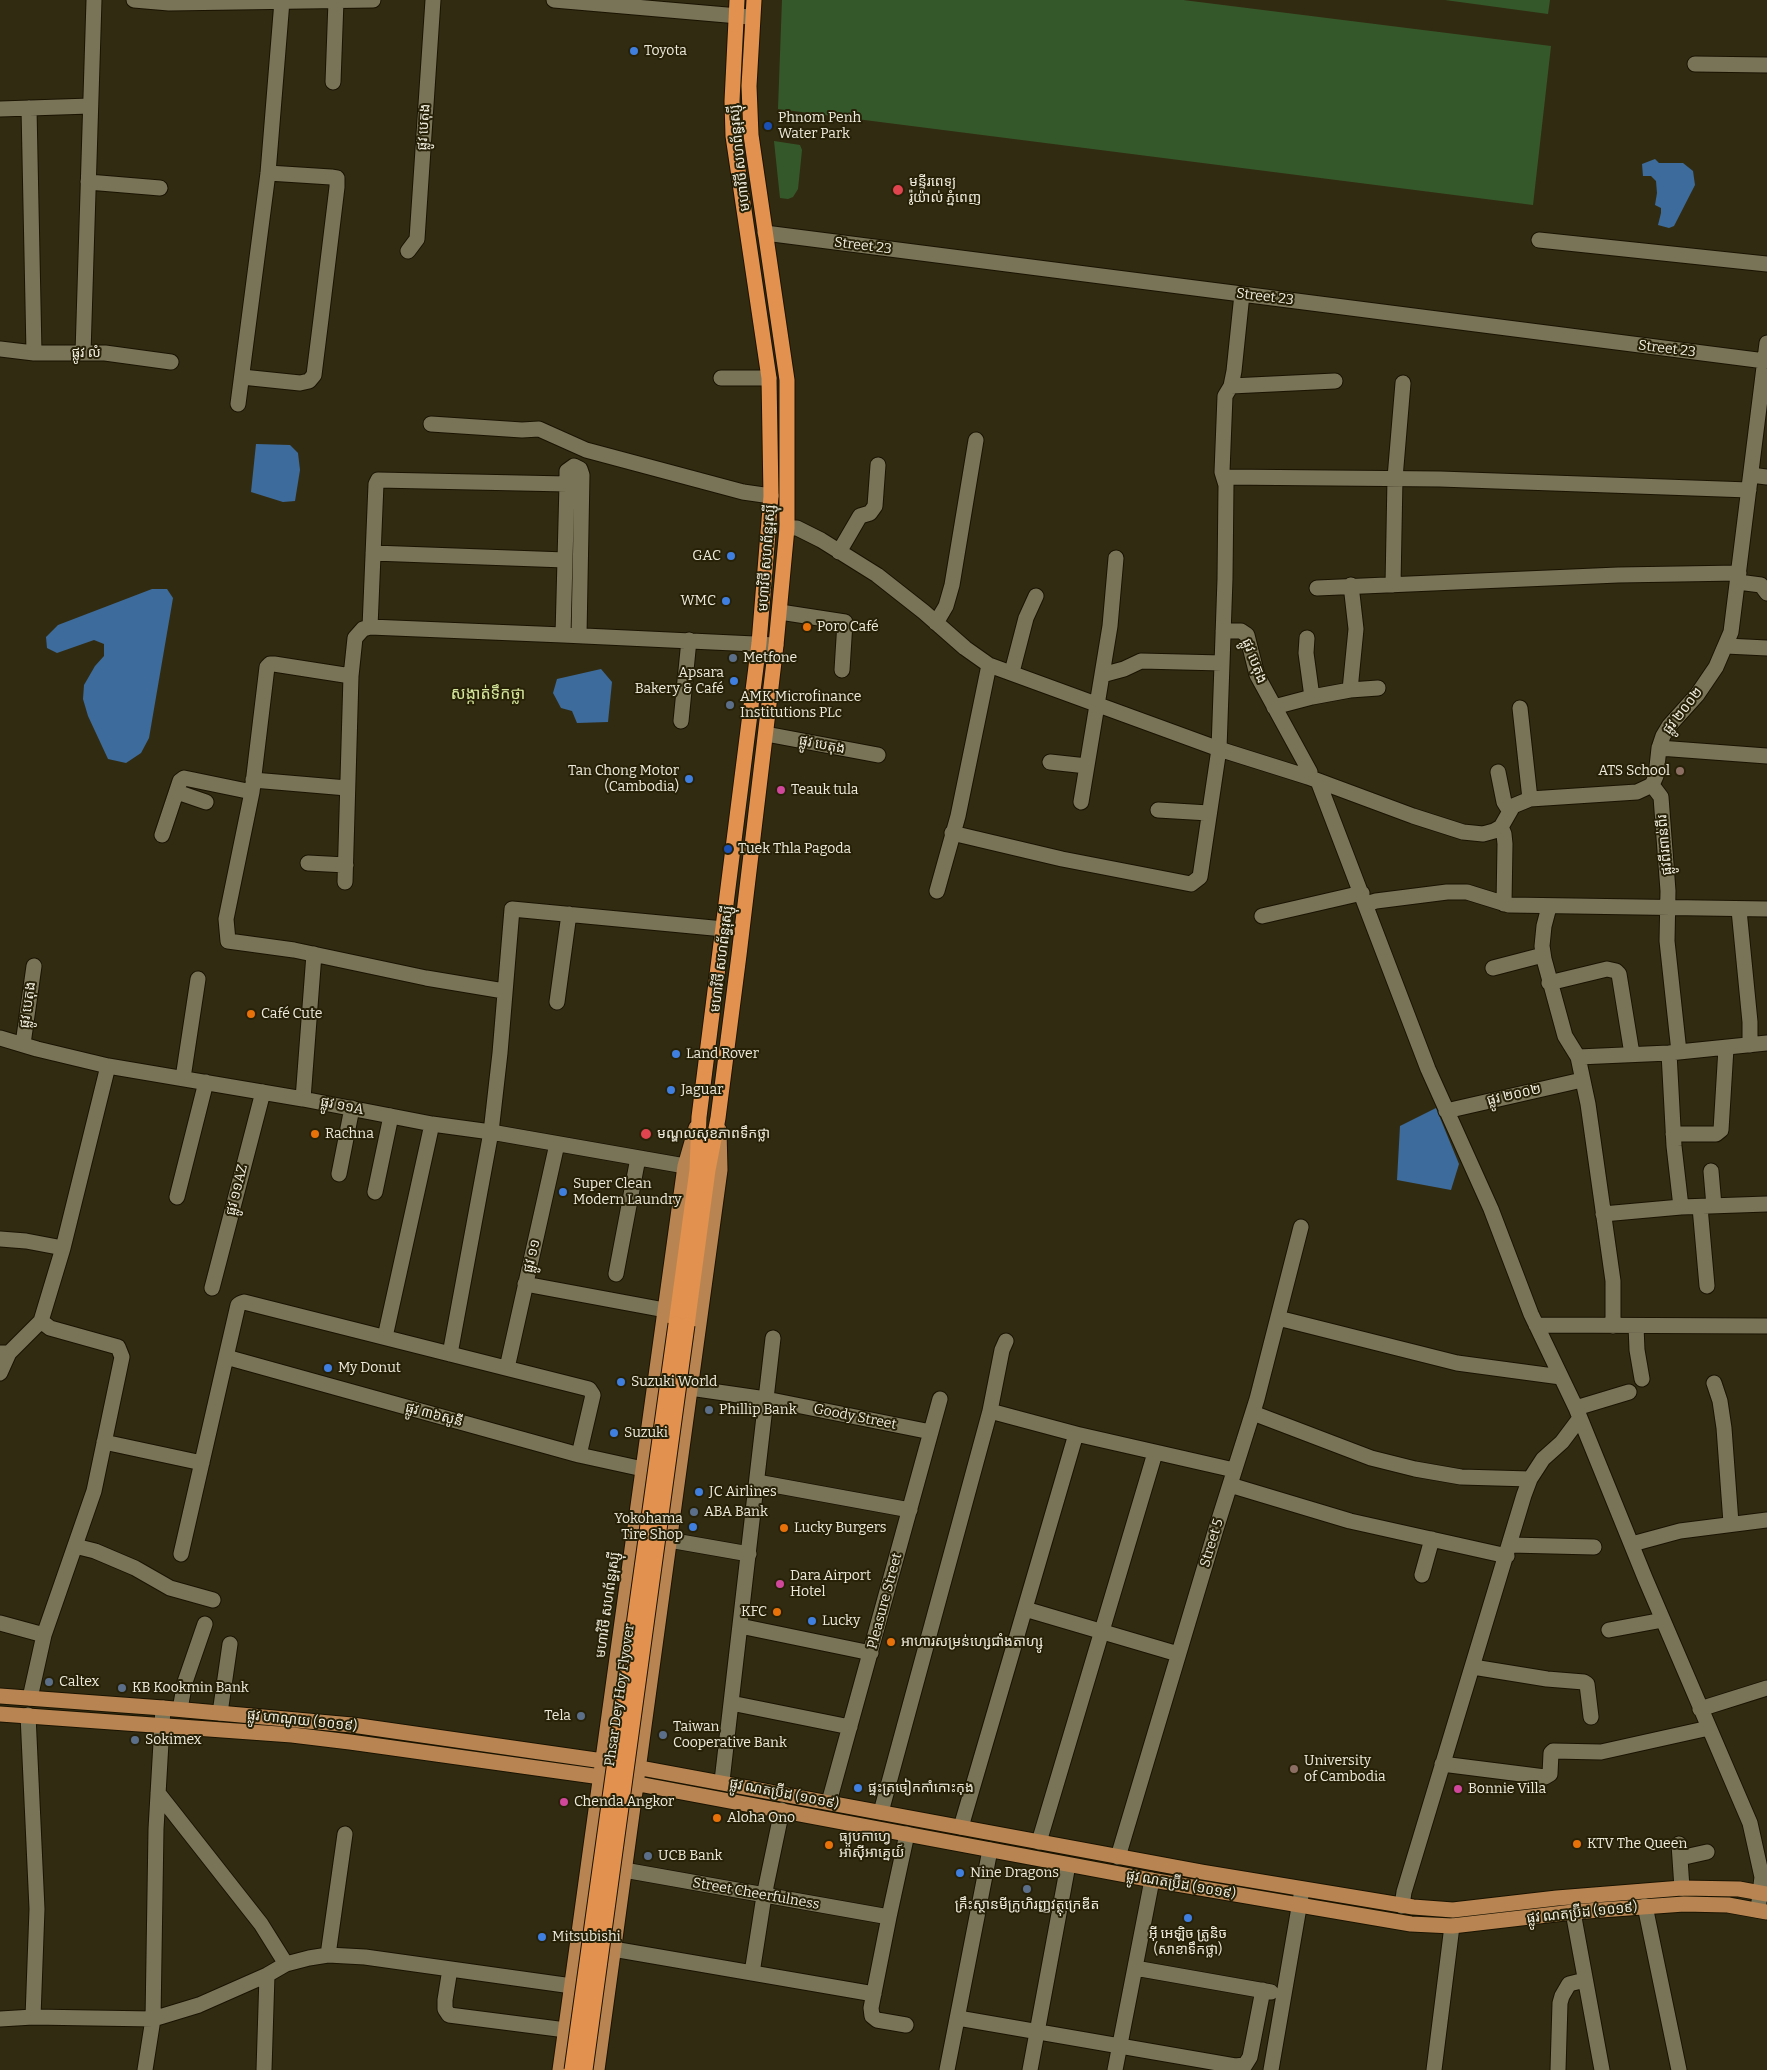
<!DOCTYPE html>
<html>
<head>
<meta charset="utf-8">
<style>
	body { margin:0 }
	canvas { display:block; background:#312b12 }
</style>
</head>
<body>
<canvas width="1767" height="2070"></canvas>
<script>
const ctx = document.querySelector('canvas').getContext('2d');
ctx.lineJoin = 'round';
function fillPath(path, color) { ctx.fillStyle = color; ctx.fill(path, 'evenodd'); }
const poly = rows => new Path2D(rows.map(r => 'M' + r).join(''));
function strokePath(path, color, width, dash) { ctx.strokeStyle = color; ctx.lineWidth = width; ctx.lineCap = dash ? 'butt' : 'round'; ctx.setLineDash(dash || []); ctx.stroke(path); }
function label(font, color, halo, rows, align = 'center') {
  ctx.font = font + ' Bitter,"Noto Sans Khmer",serif'; ctx.lineWidth = 4; ctx.setLineDash([]); ctx.textBaseline = 'middle'; ctx.strokeStyle = halo; ctx.fillStyle = color; for (const [text, x, y, turn = 0] of rows) {
    ctx.save(); ctx.translate(x, y); ctx.rotate((+turn || 0) * Math.PI / 180); ctx.textAlign = isNaN(turn) ? turn : align; if (halo) ctx.strokeText(text, 0, 0); ctx.fillText(text, 0, 0); ctx.restore();
  }
}
const green = poly([
	[782,0,1183,0,1551,46,1533,205,778,109],
	[1445,0,1550,0,1548,14],
	[774,141,800,145,802,150,798,189,793,197,788,199,780,198]
]);
const water = poly([
	[1655,159,1659,163,1683,163,1693,171,1695,185,1674,226,1669,228,1658,225,1661,213,1661,208,1655,205,1657,193,1656,181,1651,176,1643,176,1642,164],
	[256,444,290,445,298,453,300,470,295,501,283,502,251,492],
	[152,589,167,589,173,598,149,738,141,753,126,763,108,759,88,716,83,699,84,685,95,666,104,656,104,644,94,640,57,653,47,648,46,637,58,625],
	[601,669,612,682,608,722,577,723,572,711,561,708,553,693,557,679],
	[1436,1108,1459,1164,1451,1190,1397,1180,1400,1126]
]);
const minor = poly([
	[134,0,169,3,373,0],
	[554,0,750,17],
	[1695,64,1767,65],
	[333,82,336,1],
	[29,108,34,353],
	[0,109,90,106],
	[88,182,160,188],
	[765,233,1765,361],
	[1539,240,1767,264],
	[408,251,417,239,433,0],
	[0,349,34,353,105,353,171,362],
	[83,353,94,0],
	[242,377,300,383,309,381,314,375,321,319,337,187,337,178,331,177,268,173],
	[721,378,769,378],
	[1231,386,1335,381],
	[238,404,268,173,282,1],
	[431,424,522,430,539,429,586,450,743,492,771,496],
	[1751,475,1767,477],
	[1224,477,1440,479,1749,490],
	[787,528,797,528,821,540,877,575,924,612,965,648,989,665,1219,749,1308,777,1413,816,1463,832,1483,834,1494,831,1501,827,1513,806,1530,799,1637,792,1652,785,1656,776,1659,748,1663,736,1669,726,1697,695,1716,667,1731,632,1767,343],
	[839,552,860,516,870,513,875,506,878,465],
	[373,553,565,560],
	[1738,582,1761,585,1767,593],
	[1393,585,1395,478,1403,383],
	[1317,588,1618,575,1739,573],
	[780,612,845,622,842,670],
	[936,623,946,606,952,585,976,440],
	[370,627,376,484,378,480,567,484],
	[1223,631,1241,631,1247,635,1257,675,1310,772,1308,777],
	[563,635,567,484,567,471,574,466,580,469,582,475,579,635],
	[1307,638,1306,653,1312,697],
	[1726,646,1767,648],
	[1012,672,1026,618,1036,596],
	[1102,675,1124,669,1141,661,1222,663],
	[351,676,274,664,270,664,267,667,252,792,226,919,228,941,294,950,426,978,504,991],
	[1350,690,1356,629,1351,585],
	[1274,707,1312,697,1350,690,1378,688],
	[1520,708,1530,799],
	[681,721,689,640],
	[766,734,878,755],
	[1659,748,1767,756],
	[1050,762,1087,766],
	[1498,772,1504,802,1509,810],
	[253,780,347,788],
	[1318,781,1428,1069,1491,1209,1531,1314,1576,1408,1645,1578,1750,1823,1762,1877,1758,1910],
	[1652,785,1661,797,1668,891,1667,941,1679,1052],
	[177,792,206,802],
	[1081,802,1110,626,1116,558],
	[1158,810,1209,813],
	[1501,827,1504,834,1505,844,1504,904],
	[952,833,1062,859,1191,884,1200,877,1219,749,1225,579,1226,485,1222,472,1225,396,1231,386,1234,371,1242,294],
	[162,835,180,781,184,778,252,792],
	[308,863,346,865],
	[345,882,351,676,355,638,363,629,370,627,563,635,776,645],
	[937,891,958,816,989,665],
	[1366,904,1376,901,1447,892,1467,892,1509,905,1767,909],
	[1549,907,1544,926,1542,946,1544,959,1565,1036,1578,1057,1588,1104,1613,1281,1613,1326],
	[1739,910,1750,1022,1750,1045],
	[1262,916,1362,893],
	[1493,968,1543,955],
	[1549,983,1607,969,1616,971,1619,974,1632,1054],
	[557,1002,569,914],
	[0,1038,37,1049,108,1066,303,1099,432,1124,491,1132,685,1166],
	[23,1044,34,966],
	[1669,1053,1674,1146,1681,1207],
	[1578,1057,1669,1053,1767,1043],
	[183,1078,198,979],
	[303,1099,314,954],
	[1446,1111,1582,1080],
	[1673,1134,1716,1134,1721,1130,1726,1048],
	[1711,1171,1714,1206],
	[339,1174,352,1108],
	[375,1192,391,1116],
	[177,1197,206,1082],
	[1700,1207,1707,1286],
	[1603,1214,1681,1207,1767,1204],
	[0,1239,26,1241,63,1248],
	[616,1274,638,1158],
	[525,1284,665,1310],
	[212,1288,263,1092],
	[1278,1318,1457,1363,1561,1377],
	[1536,1325,1767,1326],
	[1636,1326,1637,1350,1642,1379],
	[385,1337,432,1124],
	[0,1353,9,1353,41,1321,63,1248,108,1066],
	[450,1354,491,1132,500,1053,512,909,724,929],
	[226,1357,579,1455,643,1469],
	[507,1368,557,1144],
	[0,1373,9,1353],
	[1714,1383,1720,1401,1724,1428,1731,1523],
	[690,1388,766,1399,931,1432],
	[1576,1408,1629,1392],
	[990,1411,1076,1434,1234,1470],
	[1253,1413,1371,1458,1415,1469,1461,1477,1530,1479],
	[104,1442,202,1463],
	[757,1482,910,1510],
	[1230,1485,1350,1521,1507,1556],
	[669,1540,749,1554],
	[1632,1544,1680,1531,1767,1520],
	[1510,1545,1594,1547],
	[75,1546,95,1551,135,1568,170,1588,213,1600],
	[181,1554,226,1357,238,1305,241,1303,244,1302,589,1389,593,1395,579,1455],
	[1422,1575,1432,1539],
	[1025,1609,1178,1654],
	[0,1623,44,1635],
	[740,1626,871,1653],
	[1609,1630,1663,1620],
	[1473,1667,1547,1679,1584,1682,1587,1684,1591,1717],
	[30,1698,44,1635,94,1491,122,1357,118,1347,50,1328,41,1321],
	[731,1703,850,1727],
	[180,1709,185,1682,205,1624],
	[1700,1709,1767,1688],
	[220,1713,230,1644],
	[28,1715,37,1909,33,2017],
	[1442,1764,1545,1777,1550,1774,1551,1753,1553,1751,1601,1752,1709,1728],
	[722,1781,773,1338],
	[158,1793,261,1924,286,1964],
	[829,1802,940,1399],
	[881,1812,990,1411,1002,1350,1006,1341],
	[961,1827,1076,1434],
	[1039,1842,1155,1453],
	[1679,1844,1682,1888],
	[1118,1857,1216,1529,1257,1399,1301,1227],
	[1680,1858,1707,1852],
	[624,1870,889,1917],
	[1402,1906,1404,1892,1524,1495,1530,1479,1543,1459,1562,1442,1580,1418],
	[1645,1906,1679,2070],
	[1573,1912,1602,2070],
	[613,1949,874,1994],
	[328,1955,345,1834],
	[1135,1968,1271,1992],
	[450,1969,445,2000,445,2009,449,2015,566,2030],
	[752,1973,764,1896,782,1810],
	[958,2018,1235,2066,1245,2065,1250,2057,1263,1990],
	[0,2019,33,2017,153,2019,199,2005,267,1975,286,1964,309,1958,328,1955,365,1957,572,1986],
	[906,2025,877,2020,872,2016,871,2008,889,1917,907,1834],
	[145,2070,153,2019,156,1829,163,1708],
	[264,2070,267,1975],
	[947,2070,990,1850],
	[1030,2070,1068,1865],
	[1115,2070,1152,1880],
	[1271,2070,1302,1890],
	[1434,2070,1452,1926],
	[1558,2070,1560,2003,1562,1996,1569,1984,1585,1980]
]);
const major = poly([
	[0,1696,163,1708,352,1725,603,1761,1202,1872,1413,1907,1453,1910,1557,1898,1682,1888,1739,1889,1767,1894],
	[0,1714,292,1735,350,1742,601,1777,1152,1880,1411,1924,1452,1926,1573,1912,1684,1904,1728,1905,1767,1912],
	[560,2070,685,1166,696,1128],
	[597,2070,720,1170,719,1130]
]);
const highway = poly([
	[676,1324,697,1170,699,1117,759,643,771,496,769,378,733,136,732,101,737,0],
	[687,1325,708,1170,718,1118,739,955,776,645,787,528,787,380,751,135,749,86,754,0]
]);
const highwayBridge = poly([
	[572,2070,676,1324],
	[585,2070,687,1325]
]);
const markers = [
	[634,51,5,"#3f7fe0"],
	[768,126,5,"#1a4fb4"],
	[898,190,6,"#e0444e"],
	[731,556,5,"#3f7fe0"],
	[726,601,5,"#3f7fe0"],
	[807,627,5,"#e8710a"],
	[733,658,5,"#5c6f8a"],
	[734,681,5,"#3f7fe0"],
	[730,705,5,"#5c6f8a"],
	[1680,771,5,"#8d6e63"],
	[689,779,5,"#3f7fe0"],
	[781,790,5,"#d1479c"],
	[728,849,5,"#1a4fb4"],
	[251,1014,5,"#e8710a"],
	[676,1054,5,"#3f7fe0"],
	[671,1090,5,"#3f7fe0"],
	[315,1134,5,"#e8710a"],
	[646,1134,6,"#e0444e"],
	[563,1192,5,"#3f7fe0"],
	[328,1368,5,"#3f7fe0"],
	[621,1382,5,"#3f7fe0"],
	[709,1410,5,"#5c6f8a"],
	[614,1433,5,"#3f7fe0"],
	[699,1492,5,"#3f7fe0"],
	[694,1512,5,"#5c6f8a"],
	[693,1527,5,"#3f7fe0"],
	[784,1528,5,"#e8710a"],
	[780,1584,5,"#d1479c"],
	[777,1612,5,"#e8710a"],
	[812,1621,5,"#3f7fe0"],
	[891,1642,5,"#e8710a"],
	[49,1682,5,"#5c6f8a"],
	[122,1688,5,"#5c6f8a"],
	[581,1716,5,"#5c6f8a"],
	[663,1735,5,"#5c6f8a"],
	[135,1740,5,"#5c6f8a"],
	[1294,1769,5,"#8d6e63"],
	[858,1788,5,"#3f7fe0"],
	[1458,1789,5,"#d1479c"],
	[564,1802,5,"#d1479c"],
	[717,1818,5,"#e8710a"],
	[1577,1844,5,"#e8710a"],
	[829,1845,5,"#e8710a"],
	[648,1856,5,"#5c6f8a"],
	[960,1873,5,"#3f7fe0"],
	[1027,1889,5,"#5c6f8a"],
	[1188,1918,5,"#3f7fe0"],
	[542,1937,5,"#3f7fe0"]
];
const poiNames = [
	["Toyota",644,51],
	["Phnom Penh",778,118],
	["Water Park",778,134],
	["មន្ទីរពេទ្យ",909,182],
	["រ៉ូយ៉ាល់ ភ្នំពេញ",909,198],
	["GAC",721,556,"right"],
	["WMC",716,601,"right"],
	["Poro Café",817,627],
	["Metfone",743,658],
	["Apsara",724,673,"right"],
	["Bakery & Café",724,689,"right"],
	["AMK Microfinance",740,697],
	["Institutions PLc",740,713],
	["Tan Chong Motor",679,771,"right"],
	["(Cambodia)",679,787,"right"],
	["ATS School",1670,771,"right"],
	["Teauk tula",791,790],
	["Tuek Thla Pagoda",738,849],
	["Café Cute",261,1014],
	["Land Rover",686,1054],
	["Jaguar",681,1090],
	["Rachna",325,1134],
	["មណ្ឌលសុខភាពទឹកថ្លា",657,1134],
	["Super Clean",573,1184],
	["Modern Laundry",573,1200],
	["My Donut",338,1368],
	["Suzuki World",631,1382],
	["Phillip Bank",719,1410],
	["Suzuki",624,1433],
	["JC Airlines",709,1492],
	["ABA Bank",704,1512],
	["Yokohama",683,1519,"right"],
	["Tire Shop",683,1535,"right"],
	["Lucky Burgers",794,1528],
	["Dara Airport",790,1576],
	["Hotel",790,1592],
	["KFC",767,1612,"right"],
	["Lucky",822,1621],
	["អាហារសម្រន់ហ្សេជាំងតាហ្សូ",901,1642],
	["Caltex",59,1682],
	["KB Kookmin Bank",132,1688],
	["Tela",571,1716,"right"],
	["Taiwan",673,1727],
	["Cooperative Bank",673,1743],
	["Sokimex",145,1740],
	["University",1304,1761],
	["of Cambodia",1304,1777],
	["ផ្ទះត្រចៀកកាំកោះកុង",868,1788],
	["Bonnie Villa",1468,1789],
	["Chenda Angkor",574,1802],
	["Aloha Ono",727,1818],
	["ធ្យូបកាហ្វេ",839,1837],
	["អាស៊ីអាគ្នេយ៍",839,1853],
	["KTV The Queen",1587,1844],
	["UCB Bank",658,1856],
	["Nine Dragons",970,1873],
	["គ្រឹះស្ថានមីក្រូហិរញ្ញវត្ថុក្រេឌីត",1027,1905,"center"],
	["អ៊ី អេឡិច ត្រូនិច",1188,1934,"center"],
	["(សាខាទឹកថ្លា)",1188,1950,"center"],
	["Mitsubishi",552,1937]
];
const streetNames = [
	["ផ្លូវ បេតុង",424,127,-86],
	["មហាវិថី សហព័ន្ធរុស្ស៊ី",740,158,-96],
	["Street 23",863,246,7],
	["Street 23",1265,297,7],
	["Street 23",1667,349,7],
	["ផ្លូវ លំ",86,353],
	["មហាវិថី សហព័ន្ធរុស្ស៊ី",767,558,-86],
	["ផ្លូវ បេតុង",1254,661,69],
	["ផ្លូវ ២០០២",1683,711,-52],
	["ផ្លូវ បេតុង",822,745,11],
	["ផ្លូវពីរពាន់ពីរ",1665,845,-95],
	["មហាវិថី សហព័ន្ធរុស្ស៊ី",722,959,-83],
	["ផ្លូវ បេតុង",28,1005,-82],
	["ផ្លូវ ២០០២",1514,1095,-13],
	["ផ្លូវ ១១A",342,1106,11],
	["ផ្លូវ ១១AZ",237,1190,-76],
	["ផ្លូវ ១១",532,1256,-77],
	["ផ្លូវ ៣៦សូនី",434,1415,15],
	["Goody Street",855,1417,11],
	["Street 5",1212,1543,-73],
	["Pleasure Street",885,1601,-75],
	["មហាវិថី សហព័ន្ធរុស្ស៊ី",608,1605,-82],
	["Phsar Dey Hoy Flyover",620,1695,-82],
	["ផ្លូវ ហាណូយ (១០១៩)",302,1721,6],
	["ផ្លូវ ណតប្រ៊ីដ (១០១៩)",784,1794,11],
	["ផ្លូវ ណតប្រ៊ីដ (១០១៩)",1181,1885,10],
	["Street Cheerfulness",756,1894,10],
	["ផ្លូវ ណតប្រ៊ីដ (១០១៩)",1582,1913,-6]
];
const quarterNames = [
	["សង្កាត់ទឹកថ្លា",488,695]
];
fillPath(green, '#35582a');
fillPath(water, '#3d6b9b');
strokePath(minor, '#191300', 17);
strokePath(major, '#191300', 17);
strokePath(highway, '#191300', 17);
strokePath(minor, '#797358', 15);
strokePath(major, '#b88552', 15);
strokePath(highway, '#e2914e', 15);
strokePath(highwayBridge, '#191300', 17, []);
strokePath(highwayBridge, '#e2914e', 15);
for (const [x, y, r, color] of markers) { const dot = new Path2D(); dot.arc(x, y, r, 0, 2 * Math.PI); ctx.fillStyle = color; ctx.fill(dot); strokePath(dot, '#272108', 2); }
label('14px', '#eeebdc', '#272108', poiNames, 'left');
label('14px', '#eeebdc', '#272108', streetNames);
label('16px', '#d5e79b', '#272108', quarterNames);
</script>
</body>
</html>
